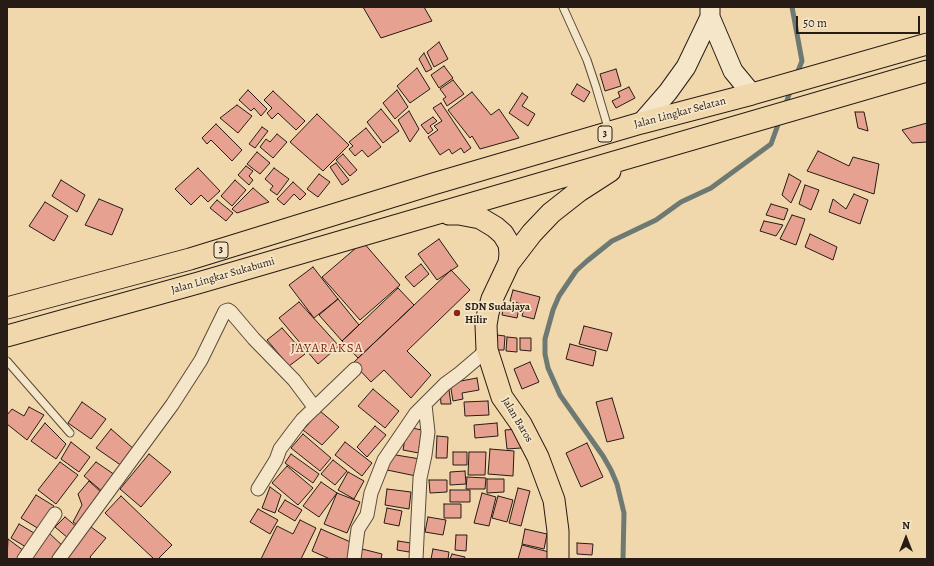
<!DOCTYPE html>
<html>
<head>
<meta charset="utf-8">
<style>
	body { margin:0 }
	#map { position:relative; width:934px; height:566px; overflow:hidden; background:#f0d8ac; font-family:Alegreya,serif }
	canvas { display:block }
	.frame { position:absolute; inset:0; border:8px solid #271c15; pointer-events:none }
	.north { position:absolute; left:886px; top:518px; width:40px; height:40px; -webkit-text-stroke:3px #f5e6c9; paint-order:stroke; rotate:0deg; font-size:11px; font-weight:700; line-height:16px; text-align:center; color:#271c15 }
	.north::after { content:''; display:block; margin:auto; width:14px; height:18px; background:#271c15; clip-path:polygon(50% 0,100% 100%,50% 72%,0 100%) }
	.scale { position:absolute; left:796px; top:16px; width:124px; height:18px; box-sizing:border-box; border:2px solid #271c15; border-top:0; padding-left:5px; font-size:12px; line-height:14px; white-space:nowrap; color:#271c15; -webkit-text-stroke:3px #f5e6c9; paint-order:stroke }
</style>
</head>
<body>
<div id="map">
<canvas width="934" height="566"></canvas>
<div class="frame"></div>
<div class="north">N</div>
<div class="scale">50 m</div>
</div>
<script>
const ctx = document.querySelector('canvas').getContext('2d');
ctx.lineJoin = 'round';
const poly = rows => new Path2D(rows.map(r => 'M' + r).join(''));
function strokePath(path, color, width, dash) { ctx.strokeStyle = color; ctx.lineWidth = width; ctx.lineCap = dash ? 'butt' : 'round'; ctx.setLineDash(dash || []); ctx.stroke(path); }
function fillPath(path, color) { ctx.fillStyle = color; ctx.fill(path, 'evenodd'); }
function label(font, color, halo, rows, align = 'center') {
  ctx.font = font + ' Alegreya,serif'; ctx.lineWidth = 3.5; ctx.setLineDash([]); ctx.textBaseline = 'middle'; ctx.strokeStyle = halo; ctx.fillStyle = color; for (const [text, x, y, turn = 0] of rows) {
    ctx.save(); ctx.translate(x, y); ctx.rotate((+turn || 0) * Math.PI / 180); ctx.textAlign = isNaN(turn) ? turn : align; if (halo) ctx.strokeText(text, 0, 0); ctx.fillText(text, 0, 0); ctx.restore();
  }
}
const stream = poly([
	[792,7,802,61,796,76],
	[785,106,791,89],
	[623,559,624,513,617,484,611,470,603,456,560,395,548,368,545,354,545,339,553,310,559,296,576,271,587,261,612,241,656,220,681,202,711,188,771,144,780,119]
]);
const building = poly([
	[363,7,424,7,432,21,381,38,363,7],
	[439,42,448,59,434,67,427,52,439,42],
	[424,53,432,69,426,72,419,59,424,53],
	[444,66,453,78,439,88,431,75,444,66],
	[417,68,430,89,410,103,397,86,417,68],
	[616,69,621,86,605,91,600,74,616,69],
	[453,80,464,94,447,106,443,99,446,97,440,89,453,80],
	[577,84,590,92,584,102,571,94,577,84],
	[629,87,635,98,616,108,612,101,620,97,618,92,629,87],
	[248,90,267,109,261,116,254,108,251,111,239,100,248,90],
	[397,90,408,107,395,119,383,103,397,90],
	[273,91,305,121,296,130,278,113,272,119,267,113,272,108,264,100,273,91],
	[472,92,491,115,499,109,519,138,480,149,472,136,470,138,448,110,472,92],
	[522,93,528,97,522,106,535,114,528,126,509,113,522,93],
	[441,103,471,148,464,153,461,148,452,154,449,149,440,155,428,137,438,130,434,126,442,121,433,108,441,103],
	[237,105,252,116,238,133,220,118,237,105],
	[381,109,399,131,383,143,367,122,381,109],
	[409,111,419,129,410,142,398,120,409,111],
	[855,112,864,112,868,131,858,128,855,112],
	[317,114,349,145,323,171,290,142,317,114],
	[433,117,437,121,430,126,433,130,428,134,421,125,433,117],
	[927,123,927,142,912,143,902,130,927,123],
	[216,124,242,150,232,161,211,140,207,144,202,138,216,124],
	[262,127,268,131,255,148,249,144,262,127],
	[366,128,381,147,368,157,362,150,355,156,349,149,353,146,349,142,366,128],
	[277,134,287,142,273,158,260,147,266,139,270,142,277,134],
	[818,151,849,166,853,157,879,164,874,194,807,171,818,151],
	[257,152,270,163,260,174,247,164,257,152],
	[343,154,357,170,350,176,336,160,343,154],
	[336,163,349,180,342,185,330,167,336,163],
	[246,166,253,171,249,176,253,180,249,185,238,175,246,166],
	[198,168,220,191,208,202,201,195,191,205,175,189,198,168],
	[274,168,289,179,277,195,270,190,273,186,265,179,274,168],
	[319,174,330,182,318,197,307,189,319,174],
	[789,174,801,181,791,203,782,195,789,174],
	[61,180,85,195,77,212,52,196,61,180],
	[235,180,246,190,232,206,221,196,235,180],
	[293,182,306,194,300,200,294,194,284,205,277,199,293,182],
	[805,185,819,190,811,210,799,204,805,185],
	[253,188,269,202,237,213,232,209,253,188],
	[854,194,868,200,860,224,829,212,833,199,846,209,854,194],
	[99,199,123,209,112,235,85,225,99,199],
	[217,200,233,213,226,221,210,208,217,200],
	[45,202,68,216,54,241,29,226,45,202],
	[771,204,788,209,784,220,766,215,771,204],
	[792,215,805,219,796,245,780,239,792,215],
	[764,221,783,225,776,236,760,231,764,221],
	[810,234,837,247,833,260,805,247,810,234],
	[439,239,458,266,437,280,418,254,439,239],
	[363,242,400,285,360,320,322,277,363,242],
	[421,264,429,274,414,287,405,277,421,264],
	[313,267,338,299,314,318,289,285,313,267],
	[451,270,470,290,407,351,431,375,411,398,384,370,371,382,353,363,451,270],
	[398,288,414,305,358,358,342,341,398,288],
	[513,290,540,297,534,319,522,316,525,305,510,301,513,290],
	[338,299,359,325,342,341,319,315,338,299],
	[299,302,339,346,318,364,279,318,299,302],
	[504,305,519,308,517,318,502,315,504,305],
	[584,326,612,333,607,351,579,344,584,326],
	[282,328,305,354,289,366,267,340,282,328],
	[497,335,505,336,504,350,496,350,497,335],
	[507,337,517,338,517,352,506,351,507,337],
	[520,338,531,338,531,351,520,350,520,338],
	[570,344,596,351,593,366,566,359,570,344],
	[530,362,539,382,522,389,514,369,530,362],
	[477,378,479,390,462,393,463,399,453,401,450,383,477,378],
	[373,389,399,411,385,428,358,406,373,389],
	[440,390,449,390,451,404,441,404,440,390],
	[612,398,624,438,607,442,596,402,612,398],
	[488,401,489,415,465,416,464,402,488,401],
	[82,402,106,419,91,439,68,423,82,402],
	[29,407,44,415,27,440,7,424,7,415,12,409,24,416,29,407],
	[320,411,339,427,322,445,303,430,320,411],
	[45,423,66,444,56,459,31,441,45,423],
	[497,423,498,436,475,438,474,425,497,423],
	[375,426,386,435,367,457,357,447,375,426],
	[407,427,422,430,419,448,424,449,424,454,403,450,407,427],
	[111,429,135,450,122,466,96,448,111,429],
	[518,429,521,448,507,449,505,430,518,429],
	[303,434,331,458,320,471,291,448,303,434],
	[437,436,448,437,447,458,436,458,437,436],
	[71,442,90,457,79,472,61,459,71,442],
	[345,442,372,463,362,476,335,455,345,442],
	[587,443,603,477,581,487,566,453,587,443],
	[490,449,514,451,513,476,488,474,490,449],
	[453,452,467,452,467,465,453,465,453,452],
	[469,452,486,452,485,475,468,475,469,452],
	[149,454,171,472,141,507,120,489,149,454],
	[291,454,319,474,313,483,285,463,291,454],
	[390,454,420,459,416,476,387,470,390,454],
	[333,460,347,471,335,485,321,474,333,460],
	[60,462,78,475,56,504,38,490,60,462],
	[96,462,118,477,104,493,84,476,96,462],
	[287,466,313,488,298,505,272,483,287,466],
	[465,471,466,484,450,485,450,472,465,471],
	[348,472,364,481,354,499,338,490,348,472],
	[467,477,486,478,485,489,466,489,467,477],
	[487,479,504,479,504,492,487,493,487,479],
	[429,480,447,480,447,492,430,493,429,480],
	[89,481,103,494,79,526,73,522,82,505,78,494,89,481],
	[321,482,337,493,319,517,303,506,321,482],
	[270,487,281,495,275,513,262,508,270,487],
	[518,488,530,491,521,526,509,523,518,488],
	[387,489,411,492,409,509,385,505,387,489],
	[450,490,470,490,470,502,450,502,450,490],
	[337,493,360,502,347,533,324,524,337,493],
	[482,493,496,497,489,526,474,523,482,493],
	[36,495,54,506,39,529,21,518,36,495],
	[121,496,172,545,158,559,154,559,105,513,121,496],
	[498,496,513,500,507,522,492,518,498,496],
	[285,500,302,510,295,521,278,511,285,500],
	[444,504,461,504,461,518,444,518,444,504],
	[387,508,402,511,399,526,384,523,387,508],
	[258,509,278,520,270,534,250,522,258,509],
	[65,517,78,528,68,538,55,527,65,517],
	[428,517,446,520,443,535,425,532,428,517],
	[300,520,316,528,301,559,261,559,277,526,293,534,300,520],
	[19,524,34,533,26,547,11,538,19,524],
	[91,527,106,538,90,557,92,559,65,559,91,527],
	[321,529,355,544,348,559,330,559,312,551,321,529],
	[525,529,547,534,544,549,522,544,525,529],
	[48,532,65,548,56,559,28,559,48,532],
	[456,535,467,535,466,551,455,550,456,535],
	[8,539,24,551,18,559,7,559,8,539],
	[398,541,411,543,409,552,397,550,398,541],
	[577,543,593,544,592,555,577,554,577,543],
	[522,545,549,552,547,559,518,559,522,545],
	[362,549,382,554,381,559,360,559,362,549],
	[433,549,449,552,448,559,431,559,433,549],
	[452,554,465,557,464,559,450,559,452,554]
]);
const service = poly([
	[563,7,587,60,596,87,609,131],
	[7,361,70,433]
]);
const minor = poly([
	[258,489,276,460,280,449,295,429,302,420,355,369],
	[24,559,55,514],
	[59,559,172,405,201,360,225,311,228,310,231,312,254,339,294,380,315,408],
	[354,559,358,529,367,515,371,493,384,460,416,413,445,384,460,373,487,350],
	[416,559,420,478,425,455,428,432,425,405]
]);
const secondary = poly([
	[710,17,733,71,752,94],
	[641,123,668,92,686,67,710,17,710,7]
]);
const primary = poly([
	[449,214,459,214,480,218,495,227,503,234,509,244,510,254,509,263,492,299,488,313,486,325,487,350,502,397,521,424,538,457,554,500,558,531,558,559],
	[509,263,532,233,551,213,579,191,610,171],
	[7,308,190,259,433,184,641,123,752,94,927,44],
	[7,336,198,283,927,71]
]);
const markers = [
	[457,313,4,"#8f2418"]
];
const shields = [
	[605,134,14],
	[221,250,14]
];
const shieldNames = [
	["3",605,134],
	["3",221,250]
];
const streetNames = [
	["Jalan Lingkar Selatan",680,113,-15],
	["Jalan Lingkar Sukabumi",223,276,-16],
	["Jalan Baros",517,420,59]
];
const poiNames = [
	["SDN Sudajaya",465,307],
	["Hilir",465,320]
];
const quarterNames = [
	["JAYARAKSA",327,349]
];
strokePath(stream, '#6d7a73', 5);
fillPath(building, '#e7a190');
strokePath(building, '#271c15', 1);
strokePath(service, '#594b3b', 9);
strokePath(minor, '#594b3b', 15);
strokePath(secondary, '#271c15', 21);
strokePath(primary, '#271c15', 23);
strokePath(service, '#f5e6c9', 7);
strokePath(minor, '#f5e6c9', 13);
strokePath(secondary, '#f5e6c9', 19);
strokePath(primary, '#f0d8ac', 21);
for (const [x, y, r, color] of markers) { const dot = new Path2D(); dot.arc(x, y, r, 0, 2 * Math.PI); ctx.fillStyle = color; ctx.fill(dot); strokePath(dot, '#f5e6c9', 1.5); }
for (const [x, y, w] of shields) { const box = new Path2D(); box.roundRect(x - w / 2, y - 8, w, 16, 3); ctx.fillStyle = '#f5e6c9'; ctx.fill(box); strokePath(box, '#271c15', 1); }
label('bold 10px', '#271c15', null, shieldNames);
label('11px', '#271c15', '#f5e6c9', streetNames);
label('bold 11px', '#271c15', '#f5e6c9', poiNames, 'left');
ctx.letterSpacing = '1px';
label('13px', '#7a1f14', '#f5e6c9', quarterNames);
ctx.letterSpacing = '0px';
</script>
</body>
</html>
